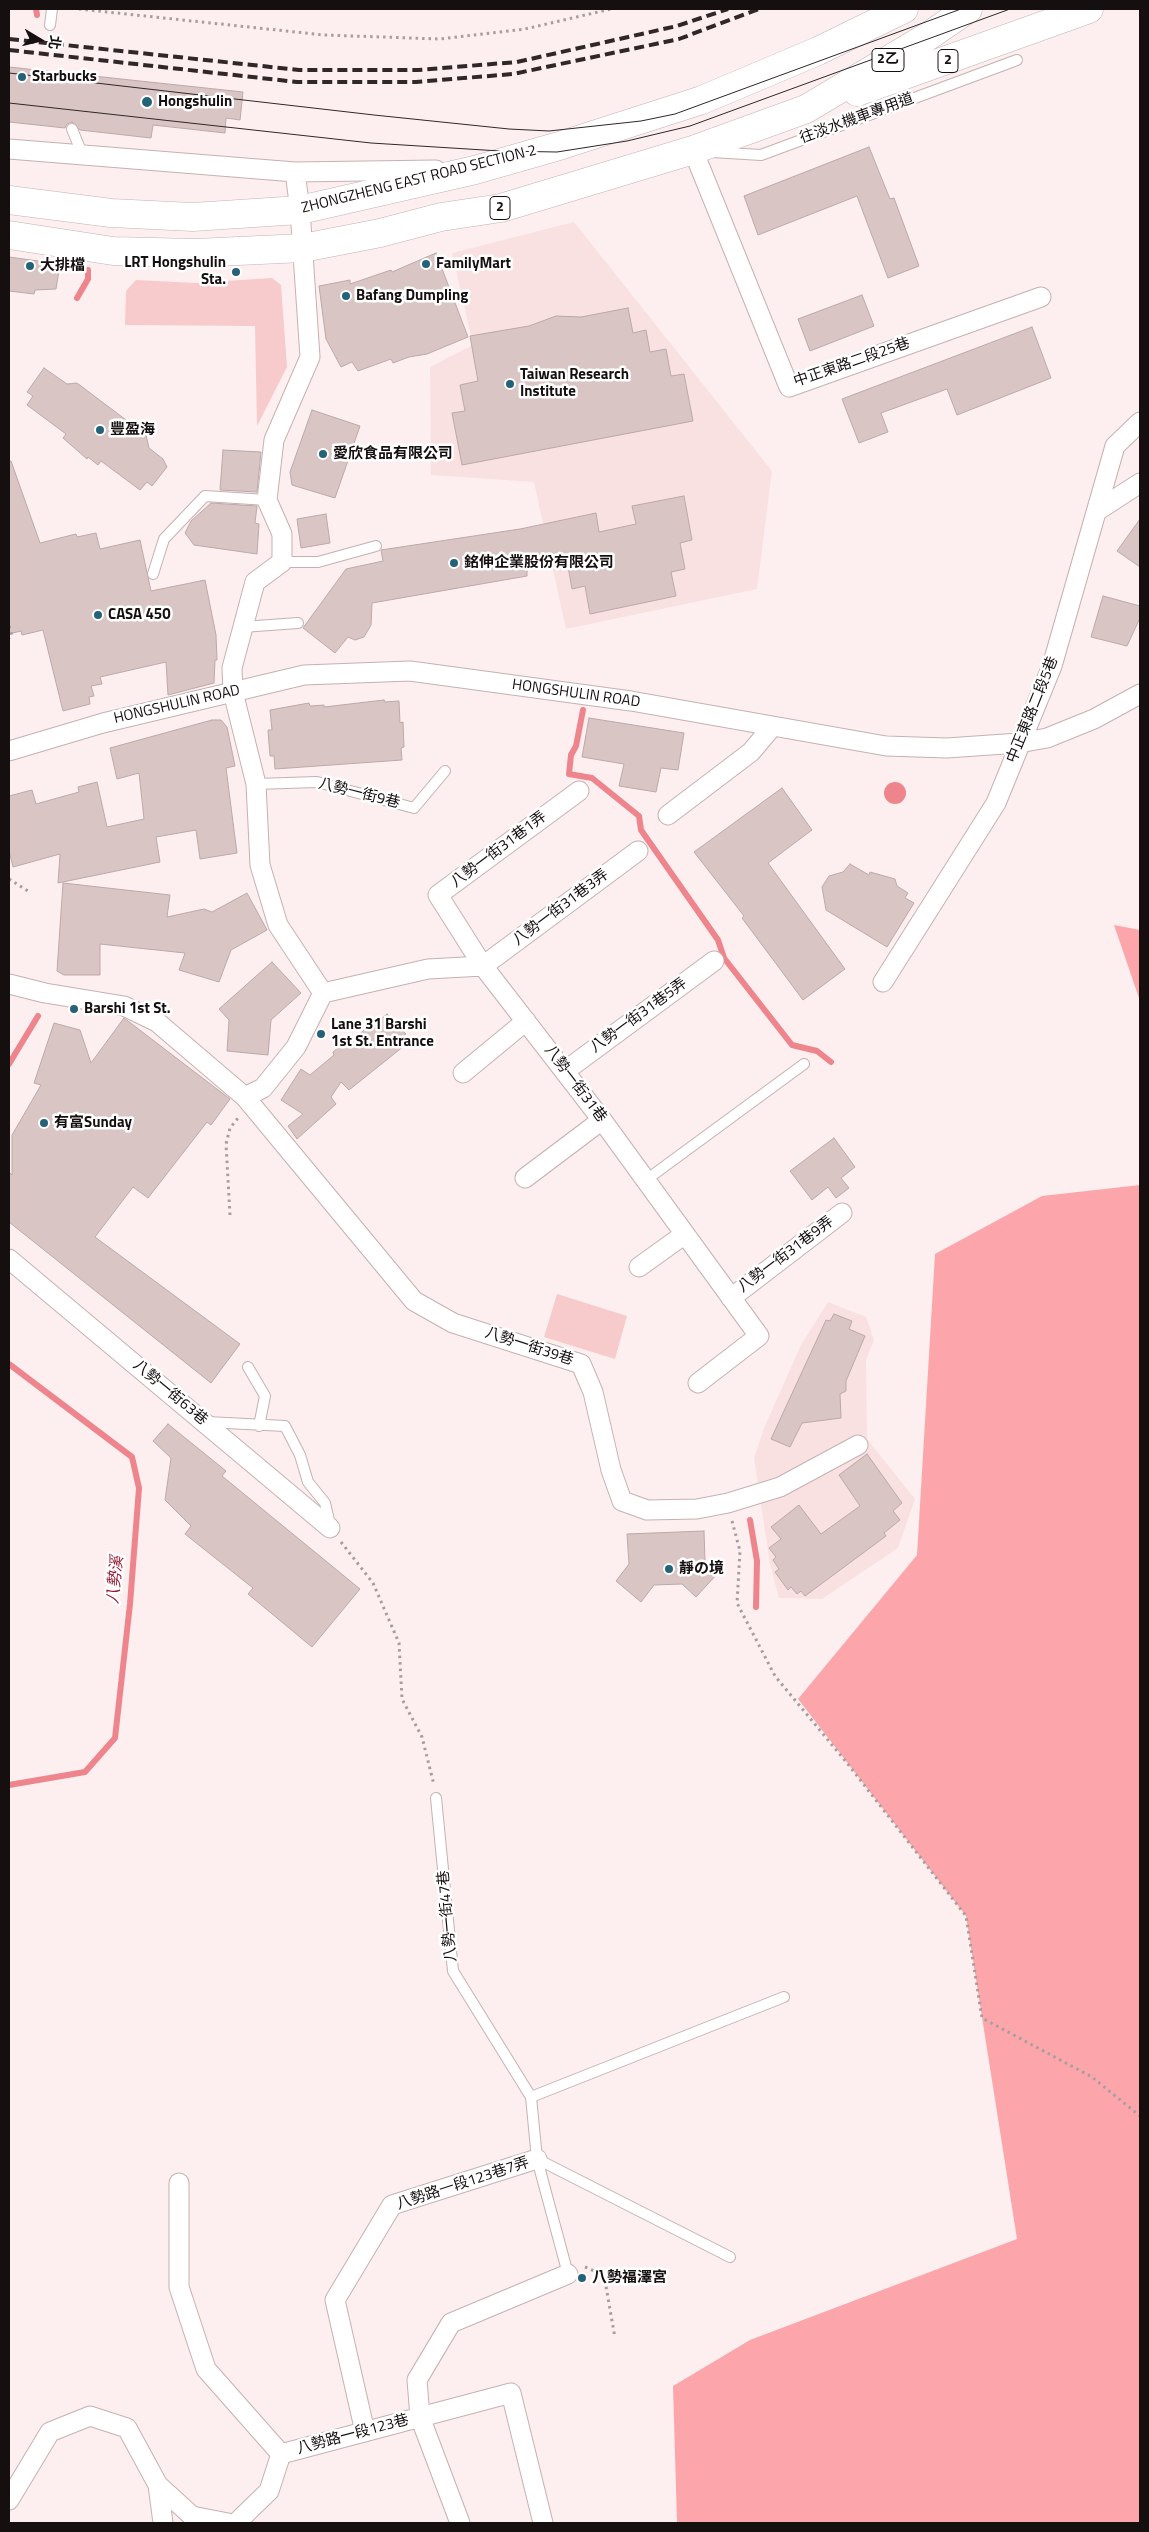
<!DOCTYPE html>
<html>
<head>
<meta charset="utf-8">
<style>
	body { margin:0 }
	#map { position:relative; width:1149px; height:2532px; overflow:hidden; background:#fdefef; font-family:"Titillium Web","Noto Sans TC",sans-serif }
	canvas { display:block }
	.frame { position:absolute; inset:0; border:10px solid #160f10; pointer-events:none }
	.north { position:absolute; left:15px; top:15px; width:50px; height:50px; -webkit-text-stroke:4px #fff; paint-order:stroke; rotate:99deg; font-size:14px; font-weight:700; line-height:20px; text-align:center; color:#160f10 }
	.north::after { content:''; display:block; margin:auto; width:18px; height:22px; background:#160f10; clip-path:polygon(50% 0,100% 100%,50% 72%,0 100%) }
</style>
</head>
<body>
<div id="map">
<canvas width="1149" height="2532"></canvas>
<div class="frame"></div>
<div class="north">北</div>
</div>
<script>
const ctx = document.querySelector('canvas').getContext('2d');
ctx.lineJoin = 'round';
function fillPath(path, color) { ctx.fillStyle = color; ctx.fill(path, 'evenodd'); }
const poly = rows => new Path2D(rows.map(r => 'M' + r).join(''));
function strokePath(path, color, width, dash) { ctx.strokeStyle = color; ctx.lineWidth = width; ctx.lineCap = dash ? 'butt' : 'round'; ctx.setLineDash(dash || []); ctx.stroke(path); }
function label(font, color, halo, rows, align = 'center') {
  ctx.font = font + ' "Titillium Web","Noto Sans TC","Noto Sans JP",sans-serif'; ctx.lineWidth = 5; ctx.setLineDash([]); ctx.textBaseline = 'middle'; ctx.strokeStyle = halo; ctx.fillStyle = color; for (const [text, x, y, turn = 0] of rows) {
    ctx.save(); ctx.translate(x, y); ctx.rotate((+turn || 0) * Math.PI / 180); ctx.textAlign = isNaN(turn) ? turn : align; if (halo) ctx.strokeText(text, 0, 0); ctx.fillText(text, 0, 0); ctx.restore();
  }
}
const built = poly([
	[574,222,772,471,757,589,566,629,534,482,431,475,430,367,473,345,452,253],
	[828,1302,866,1317,874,1340,866,1360,867,1439,915,1499,898,1548,822,1599,779,1598,770,1564,754,1458,764,1428,801,1345]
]);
const green = poly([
	[272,278,281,285,287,367,257,426,255,326,125,325,126,291,136,280,196,283],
	[557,1294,627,1316,615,1359,544,1337]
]);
const forest = poly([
	[1114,925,1140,930,1140,1001],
	[1140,1185,1140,2523,677,2523,673,2386,750,2340,1017,2239,966,1916,798,1699,917,1555,935,1254,1042,1196]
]);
const water = poly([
	'884 793a11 11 0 1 1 22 0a11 11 0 1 1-22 0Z'
]);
const stream = poly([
	[36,9,37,15],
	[77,298,88,279,88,270],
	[583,710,576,746,571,755,569,774,592,778,639,816,641,830,718,940,724,958,792,1045,817,1051,831,1062],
	[9,1064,38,1016],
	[9,1364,132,1457,139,1488,130,1604,115,1738,85,1772,9,1785],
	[750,1520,757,1561,756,1607]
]);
const building = poly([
	[9,67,243,92,240,120,226,118,225,133,153,125,151,138,80,130,72,122,67,124,65,128,9,122,9,67],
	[869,147,890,199,894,198,919,266,888,278,857,196,758,235,744,196,869,147],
	[436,253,468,337,427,354,409,357,393,363,391,359,358,371,352,362,341,367,326,339,319,286,350,280,350,284,391,270,392,272,436,253],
	[9,257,60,264,56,289,35,290,34,294,9,291,9,257],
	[862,295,874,326,810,351,798,319,862,295],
	[628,308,633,333,646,330,650,352,666,349,671,376,684,374,693,421,462,465,452,413,465,411,460,385,478,381,470,336,529,326,556,316,581,317,628,308],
	[1032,327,1051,378,957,415,947,389,881,413,888,432,859,443,842,399,1032,327],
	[44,368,67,384,77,383,146,435,149,448,163,459,167,467,152,486,147,482,140,490,101,461,98,465,88,457,87,459,63,438,66,434,27,405,33,396,27,392,44,368],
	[312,410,360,426,335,498,292,485,290,472,312,410],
	[223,450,261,452,257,492,220,490,223,450],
	[9,461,11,461,40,543,76,534,77,537,96,533,100,549,140,540,151,591,205,580,216,635,217,660,215,660,214,683,168,695,166,662,100,677,102,684,91,686,94,696,89,697,90,704,63,711,43,630,22,635,21,631,9,634,9,461],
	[684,496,692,540,680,543,685,569,671,572,676,596,590,614,585,586,572,589,567,561,527,570,527,576,372,603,371,625,364,637,355,640,348,637,335,653,303,628,346,569,383,561,381,550,520,529,596,513,599,532,636,524,632,506,684,496],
	[211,503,257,506,255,523,259,524,257,554,194,545,185,533,191,521,211,503],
	[326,514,330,543,301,548,297,519,326,514],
	[1140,519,1140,567,1117,551,1140,519],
	[1103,596,1140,606,1140,618,1127,646,1091,637,1103,596],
	[384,700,385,702,399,701,400,723,403,722,404,747,401,748,402,760,275,769,274,756,270,756,268,730,272,730,270,710,309,703,310,706,324,705,324,707,384,700],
	[589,718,684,733,678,770,661,768,656,792,619,786,624,764,582,757,589,718],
	[212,720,221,720,227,727,235,766,226,768,237,853,200,859,196,830,156,837,160,862,58,883,60,854,13,867,9,851,9,796,32,790,36,804,79,792,78,787,97,782,107,827,144,819,139,773,117,779,110,748,212,720],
	[782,788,812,830,768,863,845,969,803,1000,742,918,744,916,694,852,782,788],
	[850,864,869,875,870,872,895,879,897,886,908,893,905,898,914,903,887,947,826,910,822,887,829,876,843,872,850,864],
	[63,883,170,895,167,917,204,909,212,912,247,893,267,930,231,950,219,982,179,970,185,953,100,944,100,975,64,975,57,971,63,883],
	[272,962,301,993,271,1020,268,1055,227,1051,229,1020,219,1009,272,962],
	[387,1014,406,1034,403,1036,409,1042,349,1090,341,1082,331,1097,336,1104,297,1139,288,1126,303,1114,281,1100,301,1069,310,1075,334,1055,333,1052,345,1042,348,1045,377,1018,379,1021,387,1014],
	[124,1018,230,1099,211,1125,207,1122,148,1198,133,1187,95,1237,240,1344,211,1383,9,1222,9,1172,12,1175,12,1135,41,1085,34,1083,54,1023,80,1030,91,1063,124,1018],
	[834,1138,855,1167,841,1178,849,1188,836,1198,828,1187,812,1200,790,1171,834,1138],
	[834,1314,852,1321,849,1329,865,1336,846,1381,846,1391,840,1394,841,1418,802,1423,790,1447,771,1439,826,1320,830,1321,834,1314],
	[168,1424,226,1471,222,1476,360,1589,312,1647,248,1594,253,1588,185,1534,191,1526,165,1500,171,1458,153,1441,168,1424],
	[867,1454,902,1503,893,1511,900,1520,884,1533,886,1536,805,1596,801,1591,797,1594,791,1587,788,1590,775,1572,779,1569,773,1560,776,1557,769,1548,781,1539,771,1527,799,1505,821,1534,860,1506,839,1475,867,1454],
	[704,1531,705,1561,718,1573,696,1597,682,1584,654,1585,641,1602,616,1581,629,1564,627,1534,704,1531]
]);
const path = poly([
	[79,9,324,35,440,39,525,29,611,9],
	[9,626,12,636,9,638],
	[9,879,28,891],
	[230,1215,226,1144,230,1128,238,1118],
	[732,1521,740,1551,737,1603,775,1676,847,1763,966,1916,982,2018,1092,2077,1140,2116],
	[341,1542,373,1583,399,1643,402,1699,422,1737,434,1785],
	[585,2267,604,2275,615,2338]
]);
const lane = poly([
	[50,25,52,9],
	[72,129,83,156],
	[712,152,761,155,1017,60],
	[282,562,318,562,376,546],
	[153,574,164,539,205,496,267,500],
	[242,627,298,623],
	[256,784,317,782,414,808,445,771],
	[646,1180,804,1064],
	[248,1367,265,1396,259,1426],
	[207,1422,285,1426,300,1455,308,1482,325,1503,330,1525],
	[436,1798,453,1971,531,2097,784,1997],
	[531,2097,537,2159,568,2274],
	[537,2159,730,2257]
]);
const street = poly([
	[9,149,295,172,436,170],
	[693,150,789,387,1041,297],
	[1097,511,1140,483],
	[9,751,103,723,304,675,410,671,631,701,886,746,947,748,1019,743,1047,738,1094,719,1140,694],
	[579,791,438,895,483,966,638,851],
	[668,815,751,752,772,727],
	[883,982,996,803,1052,666,1115,446,1140,422],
	[9,984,45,993,124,1006,157,1022,245,1097,263,1088,296,1047,323,993,278,925,260,865,256,784,233,692,232,668,255,582,282,562,282,534,267,500,274,440,310,357,300,210,295,172],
	[323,993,428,969,483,966,602,1120,759,1336,698,1383],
	[565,1071,714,961],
	[463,1073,526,1021],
	[245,1097,414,1301,453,1323,581,1364,593,1392,611,1470,622,1501,647,1510,697,1509,728,1503,780,1487,858,1445],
	[525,1178,602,1120],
	[9,1259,330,1528],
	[639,1267,685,1234],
	[731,1298,842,1213],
	[179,2183,179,2287,206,2369,281,2454],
	[365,2432,335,2300,392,2205,537,2159],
	[158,2485,192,2516,228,2523],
	[9,2500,50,2432,90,2416,127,2428,158,2485,163,2523],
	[236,2523,269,2491,281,2454,511,2393,543,2523],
	[460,2523,420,2417,417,2380,451,2323,568,2274]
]);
const primary = poly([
	[857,92,1089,9],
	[9,200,111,213,193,217,300,210,475,170,559,146,702,100,818,51,904,9],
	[9,235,113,251,195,253,303,248,380,233,441,217,501,208,693,150,806,109,927,37,968,9]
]);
const tram = poly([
	[9,73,374,115,509,129,549,131,641,121,675,114,961,9],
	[9,103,371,143,500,151,557,152,627,141,690,126,1010,9]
]);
const rail = poly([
	[9,39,299,70,418,70,517,62,677,26,728,9],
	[9,50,297,82,416,82,513,74,679,39,759,9]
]);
const markers = [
	[22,77,5,"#246278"],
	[147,102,6,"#246278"],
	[426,264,5,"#246278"],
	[30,266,5,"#246278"],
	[236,272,5,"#246278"],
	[346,296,5,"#246278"],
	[510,384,5,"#246278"],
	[100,430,5,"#246278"],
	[323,454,5,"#246278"],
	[454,563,5,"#246278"],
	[98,615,5,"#246278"],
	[74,1009,5,"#246278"],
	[321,1034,5,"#246278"],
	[44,1123,5,"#246278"],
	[669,1569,5,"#246278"],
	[582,2278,5,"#246278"]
];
const shields = [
	[888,60,32],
	[948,61,20],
	[500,208,20]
];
const shieldNames = [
	["2乙",888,60],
	["2",948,61],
	["2",500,208]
];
const poiNames = [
	["Starbucks",32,77],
	["Hongshulin",158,102],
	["LRT Hongshulin",226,263,"right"],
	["Sta.",226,280,"right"],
	["FamilyMart",436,264],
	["大排檔",40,266],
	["Bafang Dumpling",356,296],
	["Taiwan Research",520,375],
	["Institute",520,392],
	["豐盈海",110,430],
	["愛欣食品有限公司",333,454],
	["銘伸企業股份有限公司",464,563],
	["CASA 450",108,615],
	["Barshi 1st St.",84,1009],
	["Lane 31 Barshi",331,1025],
	["1st St. Entrance",331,1042],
	["有富Sunday",54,1123],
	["靜の境",679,1569],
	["八勢福澤宮",592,2278]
];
const streetNames = [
	["往淡水機車專用道",857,119,-20],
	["ZHONGZHENG EAST ROAD SECTION 2",419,180,-14],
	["中正東路二段25巷",852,363,-19],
	["HONGSHULIN ROAD",576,694,8],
	["HONGSHULIN ROAD",177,705,-13],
	["中正東路二段5巷",1033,710,-68],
	["八勢一街9巷",359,794,14],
	["八勢一街31巷1弄",499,850,-37],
	["八勢一街31巷3弄",561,908,-37],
	["八勢一街31巷5弄",639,1016,-36],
	["八勢一街31巷",575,1084,53],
	["八勢一街31巷9弄",786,1255,-37],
	["八勢一街39巷",529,1347,18],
	["八勢一街63巷",170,1393,40],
	["八勢一街47巷",448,1916,-95],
	["八勢路一段123巷7弄",463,2184,-18],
	["八勢路一段123巷",353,2435,-15]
];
const waterNames = [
	["八勢溪",116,1580,-84]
];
fillPath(built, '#f9e1e2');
fillPath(green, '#f7cacb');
fillPath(forest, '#fca6ab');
fillPath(water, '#ee858d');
strokePath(stream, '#ee858d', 6);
fillPath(building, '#dac5c5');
strokePath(building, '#bda8a9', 1);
strokePath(lane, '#c6b1b2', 12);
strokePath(street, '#c6b1b2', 21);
strokePath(primary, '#c6b1b2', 29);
strokePath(path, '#a89d9d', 3, [2.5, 4]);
strokePath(lane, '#fff', 10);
strokePath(street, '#fff', 19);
strokePath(primary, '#fff', 28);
strokePath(tram, '#2f2728', 1);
strokePath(rail, '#2f2728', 4, [10, 5]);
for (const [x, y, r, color] of markers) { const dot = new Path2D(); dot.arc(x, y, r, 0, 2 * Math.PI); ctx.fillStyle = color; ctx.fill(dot); strokePath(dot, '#fff', 2); }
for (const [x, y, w] of shields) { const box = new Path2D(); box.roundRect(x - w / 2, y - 11.5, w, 23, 4); ctx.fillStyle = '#fff'; ctx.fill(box); strokePath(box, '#160f10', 1); }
label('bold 14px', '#160f10', null, shieldNames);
label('bold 15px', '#160f10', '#fff', poiNames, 'left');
label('15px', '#160f10', '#fff', streetNames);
label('italic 16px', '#971b35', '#fff', waterNames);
</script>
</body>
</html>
